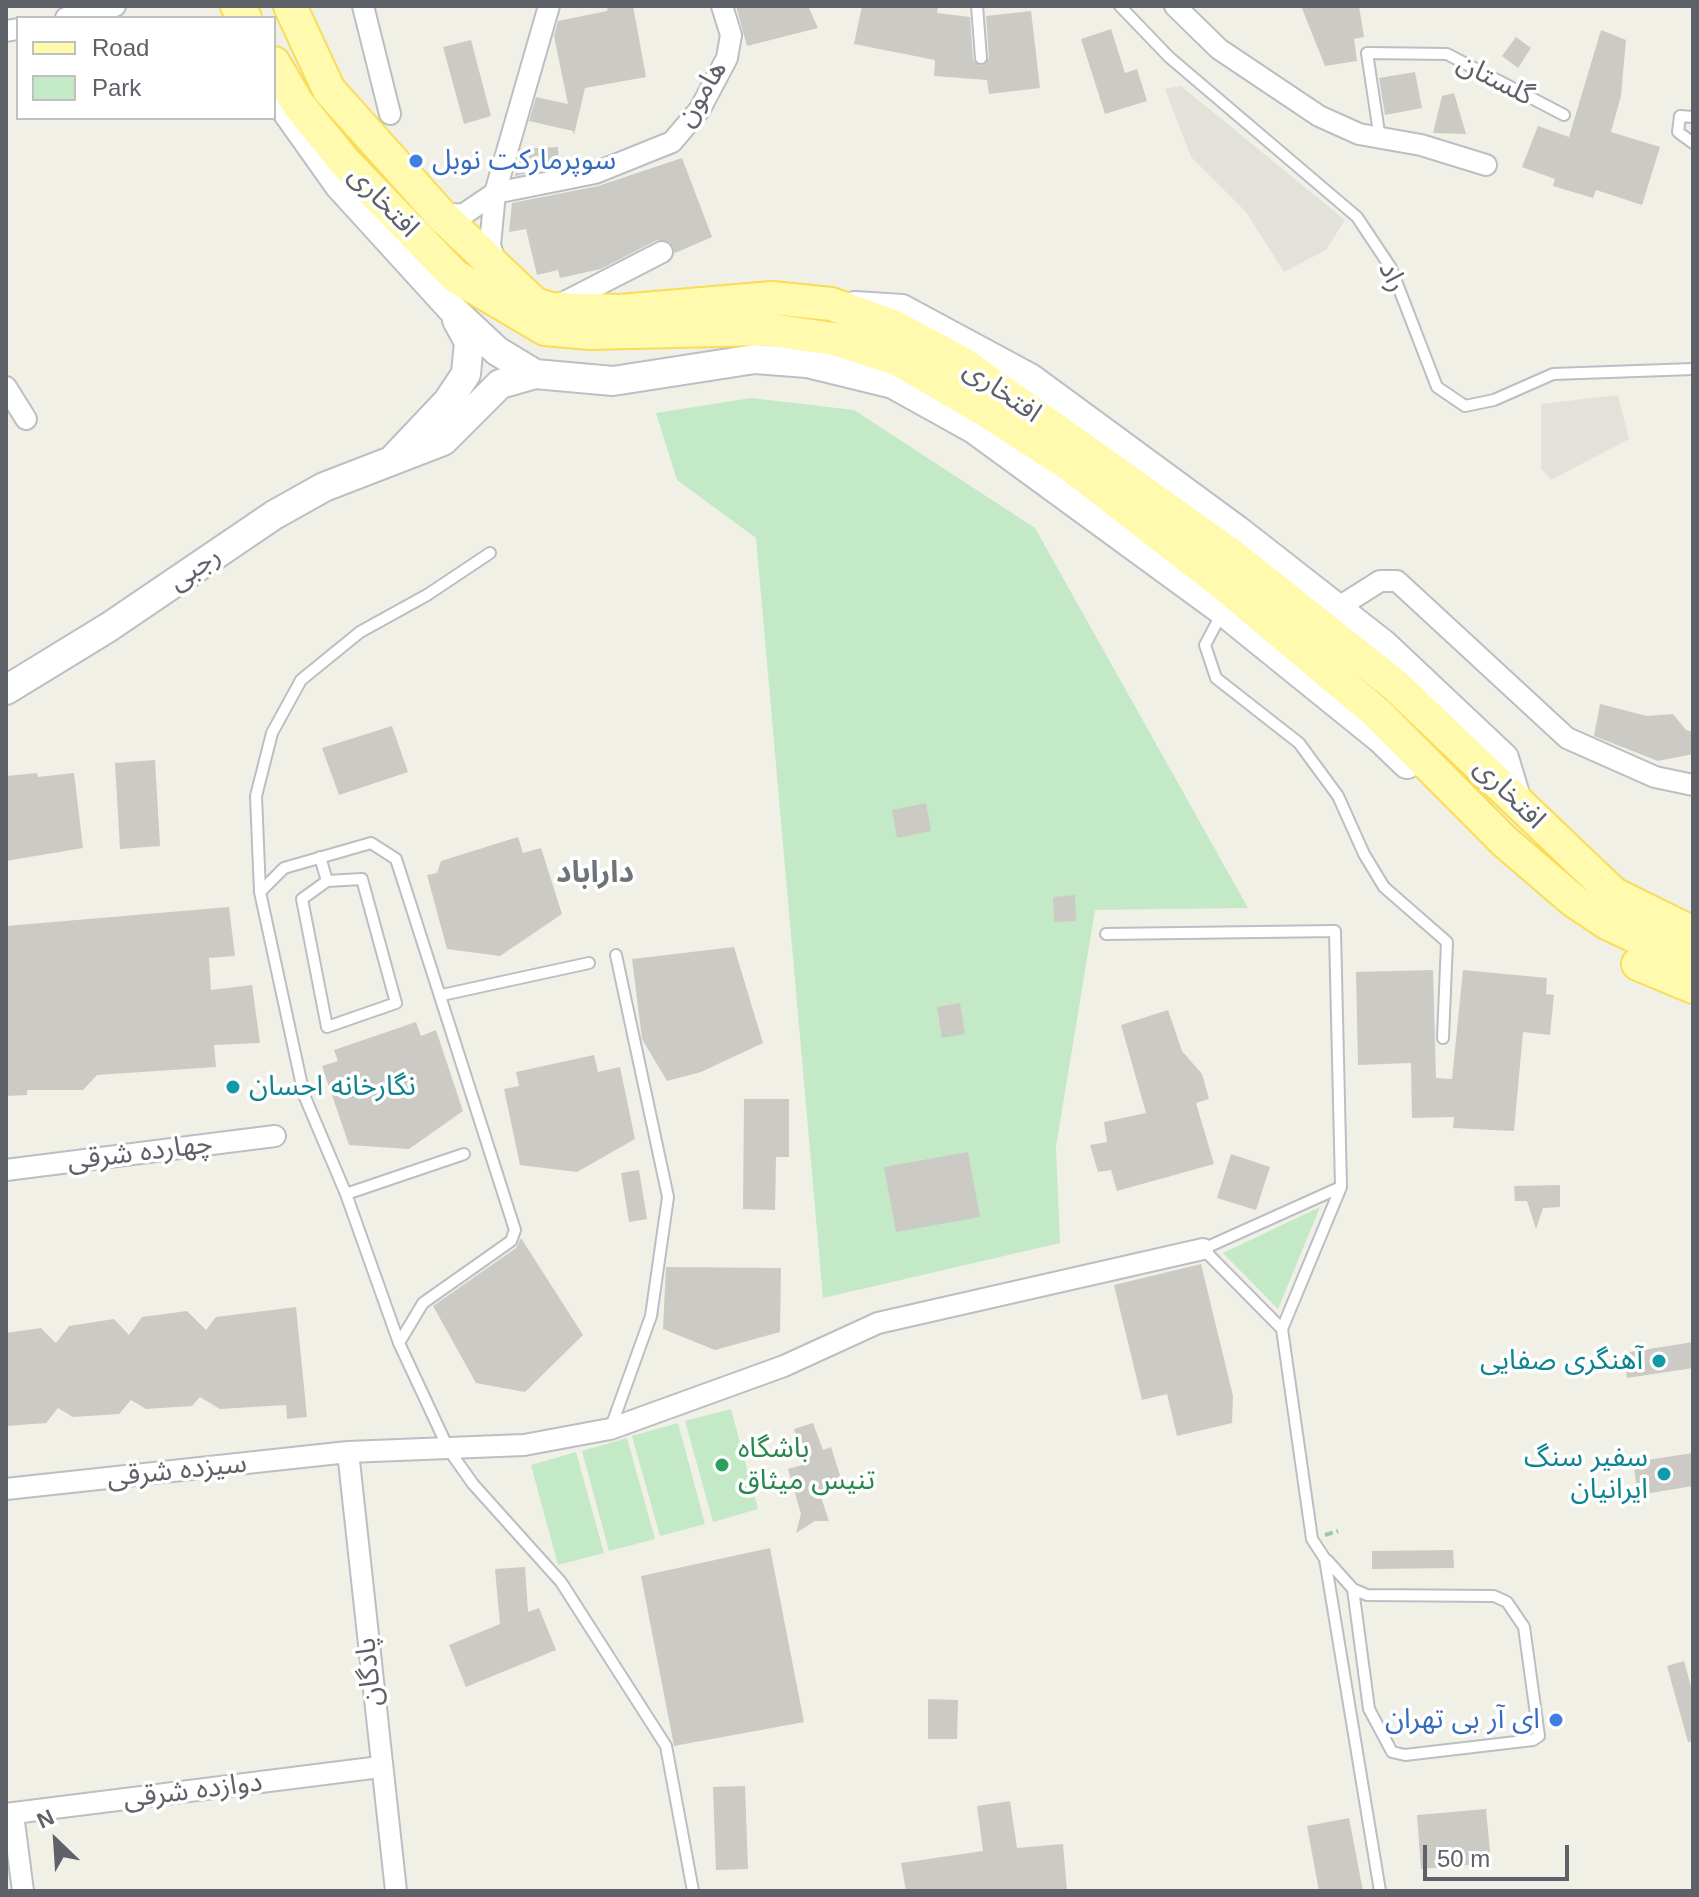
<!DOCTYPE html>
<html>
<head>
<meta charset="utf-8">
<style>
	body { margin:0 }
	#map { position:relative; width:1699px; height:1897px; overflow:hidden; background:#f1f0e7; font-family:Helvetica,sans-serif }
	canvas { display:block }
	.frame { position:absolute; inset:0; border:8px solid #5e6268; pointer-events:none }
	.legend { position:absolute; left:16px; top:16px; width:260px; height:104px; box-sizing:border-box; background:#fff; border:2px solid #bfc0c3; margin:0; padding:10px 14px; list-style:none; font-size:24px; color:#5e6268 }
	.legend li { display:flex; align-items:center; gap:16px; height:40px }
	.legend b { width:40px; border:2px solid #bfc0c3 }
	.north { position:absolute; left:16px; top:1801px; width:80px; height:80px; -webkit-text-stroke:6px #fff; paint-order:stroke; rotate:335deg; font-size:22px; font-weight:700; line-height:32px; text-align:center; color:#5e6268 }
	.north::after { content:''; display:block; margin:auto; width:28px; height:36px; background:#5e6268; clip-path:polygon(50% 0,100% 100%,50% 72%,0 100%) }
	.scale { position:absolute; left:1423px; top:1845px; width:146px; height:36px; box-sizing:border-box; border:4px solid #5e6268; border-top:0; padding-left:10px; font-size:24px; line-height:28px; white-space:nowrap; color:#5e6268; -webkit-text-stroke:6px #fff; paint-order:stroke }
</style>
</head>
<body>
<div id="map">
<canvas width="1699" height="1897"></canvas>
<div class="frame"></div>
<ul class="legend">
<li><b style="height:10px;background:#fffaae"></b>Road</li>
<li><b style="height:22px;background:#c3e9c7"></b>Park</li>
</ul>
<div class="north">N</div>
<div class="scale">50 m</div>
</div>
<script>
const ctx = document.querySelector('canvas').getContext('2d');
ctx.lineJoin = 'round';
function fillPath(path, color) { ctx.fillStyle = color; ctx.fill(path, 'evenodd'); }
const poly = rows => new Path2D(rows.map(r => 'M' + r).join(''));
function strokePath(path, color, width, dash) { ctx.strokeStyle = color; ctx.lineWidth = width; ctx.lineCap = dash ? 'butt' : 'round'; ctx.setLineDash(dash || []); ctx.stroke(path); }
function label(font, color, halo, rows, align = 'center') {
  ctx.font = font + ' Helvetica,"Noto Sans Arabic",sans-serif'; ctx.lineWidth = 7; ctx.setLineDash([]); ctx.textBaseline = 'middle'; ctx.strokeStyle = halo; ctx.fillStyle = color; for (const [text, x, y, turn = 0] of rows) {
    ctx.save(); ctx.translate(x, y); ctx.rotate((+turn || 0) * Math.PI / 180); ctx.textAlign = isNaN(turn) ? turn : align; if (halo) ctx.strokeText(text, 0, 0); ctx.fillText(text, 0, 0); ctx.restore();
  }
}
const industrial = poly([
	[1181,86,1345,220,1326,250,1284,272,1246,212,1191,157,1165,89],
	[1618,395,1629,439,1551,480,1541,468,1541,404]
]);
const green = poly([
	[751,398,854,410,1035,528,1248,908,1095,910,1056,1147,1060,1243,823,1298,756,538,677,480,656,413],
	[1320,1207,1278,1309,1223,1253],
	[731,1409,758,1509,713,1522,685,1421],
	[678,1423,705,1524,660,1536,632,1436],
	[627,1438,655,1539,609,1551,582,1451],
	[576,1452,604,1553,558,1565,531,1465]
]);
const building = poly([
	[608,6,633,6,646,77,585,88,574,135,573,131,529,121,536,97,568,104,554,36,558,21,607,11],
	[736,6,808,6,818,28,747,46],
	[862,6,926,6,938,8,937,13,970,17,973,59,981,66,989,58,986,16,1031,11,1040,88,989,94,987,80,934,76,935,60,854,44],
	[1301,6,1359,6,1364,37,1354,39,1357,61,1325,66],
	[1111,29,1125,73,1137,69,1147,101,1105,114,1081,39],
	[1601,30,1626,40,1621,96,1611,132,1660,147,1642,205,1596,190,1593,198,1553,186,1555,179,1522,167,1538,126,1569,137],
	[1516,37,1531,48,1518,68,1502,56],
	[471,40,491,116,464,124,443,47],
	[1415,72,1422,108,1385,115,1379,78],
	[1454,93,1466,134,1433,133,1442,96],
	[558,147,559,167,515,176,521,149],
	[682,158,712,237,675,253,670,242,657,240,601,269,560,278,558,270,537,275,526,229,509,232,512,203,598,186],
	[1600,704,1647,716,1673,714,1686,730,1693,732,1693,754,1658,761,1594,736],
	[392,726,408,772,339,795,322,748],
	[155,760,160,846,120,849,115,763],
	[37,773,38,777,74,773,83,848,6,861,6,776],
	[926,803,931,831,897,838,892,810],
	[518,837,523,853,541,848,562,914,500,956,447,949,427,875,437,873,441,861],
	[1075,895,1076,921,1054,922,1053,897],
	[229,907,235,956,209,958,211,990,252,985,260,1043,214,1045,216,1067,97,1075,83,1090,27,1090,27,1095,6,1096,6,926],
	[734,947,763,1043,701,1072,667,1081,642,1039,632,959],
	[1433,970,1436,1078,1452,1079,1463,970,1547,978,1546,994,1554,995,1550,1035,1523,1032,1514,1131,1453,1128,1454,1117,1412,1118,1411,1063,1358,1065,1356,972],
	[960,1003,965,1034,942,1038,937,1007],
	[1168,1010,1182,1051,1202,1074,1209,1099,1196,1103,1214,1164,1117,1191,1111,1170,1098,1172,1090,1145,1107,1142,1104,1122,1146,1113,1121,1025],
	[416,1022,421,1036,436,1030,463,1111,409,1149,349,1145,322,1066,338,1061,334,1050],
	[594,1055,598,1072,620,1067,635,1139,577,1172,520,1165,504,1089,519,1086,516,1072],
	[744,1099,789,1099,789,1157,776,1157,775,1210,743,1209],
	[968,1152,980,1217,896,1232,884,1167],
	[1231,1154,1270,1167,1256,1210,1217,1198],
	[639,1170,647,1219,629,1222,621,1173],
	[1560,1185,1560,1207,1543,1208,1536,1229,1527,1201,1515,1201,1514,1186],
	[521,1238,583,1335,525,1392,476,1383,433,1306,516,1248],
	[1201,1264,1233,1396,1232,1423,1177,1436,1167,1394,1142,1400,1114,1285],
	[666,1267,781,1268,780,1332,715,1350,663,1329],
	[296,1307,307,1417,287,1419,286,1405,220,1409,200,1397,192,1406,146,1409,131,1400,119,1414,73,1417,58,1408,46,1423,6,1426,6,1333,41,1328,56,1343,69,1326,114,1319,129,1335,142,1317,187,1311,206,1330,216,1317],
	[1693,1342,1693,1368,1627,1378,1624,1353],
	[813,1423,823,1450,831,1447,844,1488,820,1494,829,1521,815,1521,796,1533,801,1514,788,1469,806,1464,794,1429],
	[1693,1453,1693,1486,1638,1495,1633,1462],
	[770,1548,804,1722,674,1746,641,1576],
	[1453,1550,1454,1568,1372,1569,1372,1551],
	[525,1567,528,1612,539,1608,556,1650,466,1687,449,1645,500,1624,495,1569],
	[1684,1661,1693,1694,1693,1741,1688,1742,1667,1666],
	[928,1699,958,1700,957,1739,928,1739],
	[745,1786,748,1869,716,1870,713,1787],
	[1010,1801,1017,1848,1063,1844,1067,1891,906,1891,901,1863,983,1851,977,1806],
	[1486,1809,1491,1863,1421,1869,1417,1815],
	[1349,1818,1363,1891,1319,1891,1307,1826]
]);
const path = poly([
	[1325,1535,1338,1531]
]);
const lane = poly([
	[977,6,981,58],
	[1120,6,1169,57,1357,217,1391,268,1437,387,1465,406,1494,400,1553,374,1693,369],
	[1693,117,1680,116,1678,132,1693,143],
	[1380,139,1367,53,1447,54,1564,115],
	[490,553,427,595,360,632,301,680,272,733,256,796,260,892,304,1095,346,1194,399,1343,449,1450,473,1484,561,1582,666,1746,693,1891],
	[1222,613,1205,645,1216,678,1299,743,1338,796,1364,854,1384,887,1447,942,1443,1038],
	[320,857,327,881,362,879,396,1003,327,1027,302,899,327,881],
	[260,892,284,868,371,843,396,859,515,1230,511,1241,423,1303,399,1343],
	[1106,934,1335,931,1341,1187,1282,1329,1312,1539,1325,1559,1380,1891],
	[442,995,589,963],
	[346,1194,464,1154],
	[1282,1329,1203,1249,1341,1187],
	[611,1427,651,1316,668,1197,616,955],
	[1327,1560,1353,1589,1367,1595,1494,1596,1507,1602,1524,1627,1539,1736,1533,1740,1405,1755,1392,1752,1369,1709,1353,1589]
]);
const street = poly([
	[363,6,390,114],
	[1175,6,1219,49,1319,116,1359,134,1421,145,1486,165],
	[66,18,115,6],
	[6,31,18,29],
	[441,215,464,214,495,193,595,173,672,142,700,109,727,58,731,35,722,6],
	[496,265,490,245,495,193,549,6],
	[559,305,662,252],
	[6,387,26,419],
	[1339,607,1380,581,1397,581,1567,738,1655,777,1693,785],
	[6,1170,275,1136],
	[348,1452,396,1891],
	[6,1489,348,1452,524,1445,610,1429,784,1366,878,1323,1203,1249],
	[6,1814,380,1767],
	[13,1814,23,1891]
]);
const secondary = poly([
	[278,99,339,185,451,308,497,351,535,374,613,381,755,359,807,363,893,384,974,429,1223,611,1380,738,1407,764],
	[855,306,902,309,1030,378,1241,533,1383,644,1504,758,1517,801],
	[396,456,448,401,466,374,469,342,457,320],
	[6,690,109,627,274,515,324,487,443,441,500,384,535,374]
]);
const primary = poly([
	[237,6,245,18],
	[290,6,329,90,441,215,535,304,551,309,620,311,772,298,831,304,893,326,962,363,1230,554,1395,685,1614,894,1693,933],
	[274,63,298,104,344,161,455,276,545,329,590,333,763,329,834,339,897,359,988,412,1070,465,1221,582,1378,714,1504,841,1574,901,1607,923,1693,964],
	[1638,964,1693,987]
]);
const markers = [
	[416,161,8,"#3f7fe0"],
	[233,1087,8,"#0f9aa8"],
	[1659,1361,8,"#0f9aa8"],
	[722,1465,8,"#2e9e5b"],
	[1664,1474,8,"#0f9aa8"],
	[1556,1720,8,"#3f7fe0"]
];
const streetNames = [
	["گلستان",1495,80,27],
	["هامون",702,94,-59],
	["افتخاری",383,202,46],
	["راد",1392,277,64],
	["افتخاری",1002,392,35],
	["رجبی",195,569,-34],
	["افتخاری",1509,794,45],
	["چهارده شرقی",140,1153,-7],
	["سیزده شرقی",177,1471,-6],
	["پادگان",370,1672,-96],
	["دوازده شرقی",193,1791,-7]
];
const shopNames = [
	["سوپرمارکت نوبل",432,161],
	["ای آر بی تهران",1540,1720,"right"]
];
const cultureNames = [
	["نگارخانه احسان",249,1087,"left"],
	["آهنگری صفایی",1643,1361],
	["سفیر سنگ",1648,1458],
	["ایرانیان",1648,1490]
];
const leisureNames = [
	["باشگاه",738,1449],
	["تنيس ميثاق",738,1481]
];
const neighbourhoodNames = [
	["داراباد",595,874]
];
fillPath(industrial, '#e2e2db');
fillPath(green, '#c3e9c7');
fillPath(building, '#cccac4');
strokePath(lane, '#bbbec3', 14);
strokePath(street, '#bbbec3', 24);
strokePath(secondary, '#bcbfc5', 32);
strokePath(primary, '#f9dc58', 36);
strokePath(path, '#9ac8ac', 4, [8, 4]);
strokePath(lane, '#fff', 10);
strokePath(street, '#fff', 20);
strokePath(secondary, '#fff', 28);
strokePath(primary, '#fffaae', 32);
for (const [x, y, r, color] of markers) { const dot = new Path2D(); dot.arc(x, y, r, 0, 2 * Math.PI); ctx.fillStyle = color; ctx.fill(dot); strokePath(dot, '#fff', 3); }
label('28px', '#5e6268', '#fff', streetNames);
label('28px', '#366cbe', '#fff', shopNames, 'left');
label('28px', '#0d838f', '#fff', cultureNames, 'right');
label('28px', '#27864d', '#fff', leisureNames, 'left');
label('bold 30px', '#6f737a', '#fff', neighbourhoodNames);
</script>
</body>
</html>
